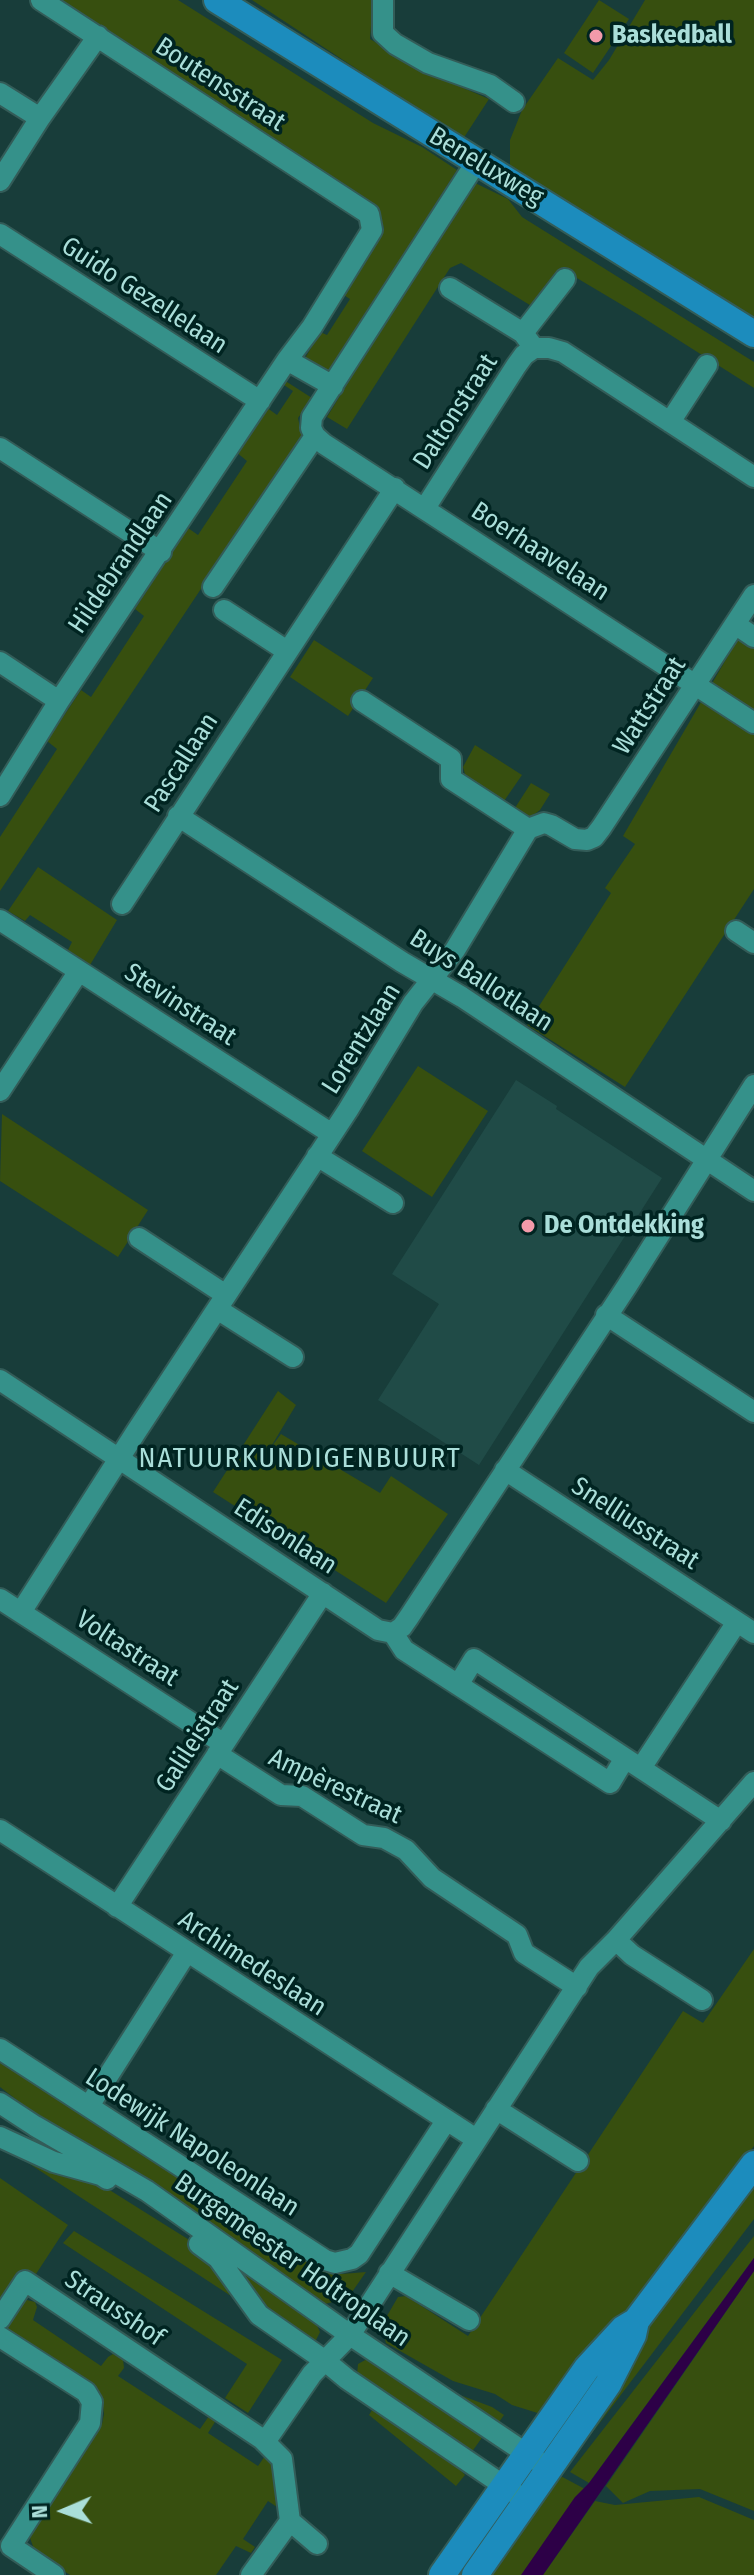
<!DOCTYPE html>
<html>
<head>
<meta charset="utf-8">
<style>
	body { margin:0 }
	#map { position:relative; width:754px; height:2575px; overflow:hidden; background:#183d3a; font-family:"Fira Sans Condensed",sans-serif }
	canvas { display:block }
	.north { position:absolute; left:24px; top:2471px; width:80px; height:80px; -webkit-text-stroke:6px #002421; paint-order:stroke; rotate:268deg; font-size:22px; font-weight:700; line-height:32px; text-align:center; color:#aaded9 }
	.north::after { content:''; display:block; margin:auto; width:28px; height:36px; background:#aaded9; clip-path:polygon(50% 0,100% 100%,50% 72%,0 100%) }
</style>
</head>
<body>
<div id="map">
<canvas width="754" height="2575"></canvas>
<div class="north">N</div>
</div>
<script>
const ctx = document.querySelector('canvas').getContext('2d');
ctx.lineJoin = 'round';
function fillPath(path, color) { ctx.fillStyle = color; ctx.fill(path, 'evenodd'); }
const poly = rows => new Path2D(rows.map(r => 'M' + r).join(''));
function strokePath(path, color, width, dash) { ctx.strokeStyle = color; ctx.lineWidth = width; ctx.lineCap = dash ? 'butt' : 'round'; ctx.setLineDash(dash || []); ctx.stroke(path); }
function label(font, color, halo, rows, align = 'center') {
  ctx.font = font + ' "Fira Sans Condensed",sans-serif'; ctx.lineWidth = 7; ctx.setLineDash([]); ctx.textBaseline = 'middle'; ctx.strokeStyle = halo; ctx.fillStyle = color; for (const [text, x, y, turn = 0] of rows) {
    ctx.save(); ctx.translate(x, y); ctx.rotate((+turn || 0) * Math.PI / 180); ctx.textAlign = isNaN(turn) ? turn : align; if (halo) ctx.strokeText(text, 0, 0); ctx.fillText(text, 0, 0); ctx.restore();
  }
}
const built = poly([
	[516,1080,557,1106,556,1109,662,1178,479,1465,378,1400,439,1304,392,1274]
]);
const green = poly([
	[47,0,178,0,373,123,422,147,457,170,324,380,300,367,320,332,327,335,350,299,342,294,384,228,378,211],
	[252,0,373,0,370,39,424,71,489,99,463,139],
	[599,0,629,19,593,73,564,53],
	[645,0,754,0,754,322,510,167,510,140,522,110,558,58,593,80,609,60],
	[471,181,508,199,522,217,754,362,754,388,639,315,565,271,538,310,461,263,450,268,347,429,327,417],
	[287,382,312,398,298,418,302,437,0,891,0,837,57,749,47,741,81,690,91,697,144,616,135,609,188,528,198,535,247,461,236,452,266,407,277,415,293,391,281,383],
	[739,637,754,646,754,889,625,1087,527,1025,611,893,605,888,635,844,623,836],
	[314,640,373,678,348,716,290,677],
	[475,745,522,775,502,804,467,781,463,767],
	[531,783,550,794,540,810,532,816,523,816,513,811],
	[38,867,117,920,90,965,68,950,72,942,30,915,25,921,8,911],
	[418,1066,488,1111,432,1197,362,1151],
	[2,1114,148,1210,118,1257,0,1181],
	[278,1391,296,1405,269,1450,281,1434,380,1493,391,1476,448,1514,386,1603,213,1492],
	[754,1949,754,2146,634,2307,544,2415,512,2405,495,2394,453,2381,386,2343,383,2331,384,2321,398,2297,406,2296,468,2336,683,2011,703,2023],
	[0,2061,277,2241,342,2274,366,2272,352,2292,340,2300,325,2304,300,2290,57,2131,0,2087],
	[19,2157,92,2179,218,2258,234,2298],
	[0,2178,68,2225,36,2274,25,2269,0,2306],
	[754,2179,754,2219,564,2470,561,2462,631,2347],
	[74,2231,282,2360,248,2413,225,2398,247,2364,63,2243],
	[754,2236,754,2258,589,2483,570,2472],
	[225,2253,257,2276,268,2291,315,2321,320,2332,316,2340,312,2342,265,2309],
	[754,2271,754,2511,700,2489,650,2491,623,2503,606,2486],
	[27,2300,35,2302,37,2307,33,2320,101,2366,108,2357,113,2354,123,2359,124,2368,118,2376,200,2429,209,2416,215,2422,208,2433,258,2466,267,2453,276,2460,280,2509,268,2501,243,2539,255,2547,251,2553,236,2546,216,2575,70,2575,35,2552,30,2538,32,2530,102,2424,104,2414,102,2400,97,2391,4,2328,18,2306],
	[369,2358,486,2432,471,2453,357,2375,358,2364],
	[460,2395,492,2407,504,2415,497,2425,456,2396],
	[372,2410,457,2466,465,2475,456,2486,369,2415],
	[553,2472,585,2489,527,2575,483,2575],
	[699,2497,754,2520,754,2575,543,2575,595,2501,615,2505]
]);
const water = poly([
	[754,2258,754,2271,543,2575,521,2575,575,2497,589,2483]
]);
const minor = poly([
	[383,0,383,33,395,44,428,63,490,85,514,102],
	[0,93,40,118],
	[477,161,312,417,311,428,315,436,324,444,754,723],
	[0,181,40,118,98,36],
	[0,234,260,401],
	[450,288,523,333,534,348,549,348,563,352,754,477],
	[523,333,565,279],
	[287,360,333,386],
	[670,422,707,365],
	[0,448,161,552],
	[425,508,516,366,524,355,534,348],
	[213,587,315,436],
	[224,610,287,651],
	[735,624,754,637],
	[0,662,59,701],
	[362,701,451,759,451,779,528,829,544,823,551,825,575,839,587,840,594,837,601,828,754,595],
	[0,796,59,701,287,360,312,327,372,230,369,214,41,0],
	[178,816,402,962,462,997,754,1191],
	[122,904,395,488],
	[0,920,332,1134],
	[736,931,754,943],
	[0,1091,79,971],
	[317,1156,393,1203],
	[139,1238,226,1295],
	[217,1309,293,1357],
	[606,1315,754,1412],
	[0,1380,378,1630,393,1633,404,1650,610,1783,625,1758,721,1821],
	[505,1470,754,1633],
	[0,1599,224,1744],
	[21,1612,136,1432,348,1110,413,1003,455,950,528,829],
	[393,1633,402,1627,409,1617,627,1286,754,1085],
	[458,1685,474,1659,625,1758],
	[217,1754,281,1795,302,1796,363,1835,384,1838,406,1850,432,1878,517,1935,524,1953,577,1987],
	[641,1768,737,1622],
	[0,1830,476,2139],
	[117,1907,323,1593],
	[616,1940,632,1955,702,2000],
	[0,2049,325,2260,335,2263,352,2259,359,2254,446,2121],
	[0,2103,35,2126,147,2191,350,2335,539,2462],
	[89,2106,187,1952],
	[496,2109,578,2161],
	[0,2137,54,2162,101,2175,107,2179],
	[199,2244,218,2258,259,2315,324,2360,347,2379,516,2494],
	[389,2273,469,2320],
	[0,2319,25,2281,262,2439,282,2459,290,2521],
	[0,2337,86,2392,92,2402,90,2423,11,2546,54,2575],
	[265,2442,312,2374,350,2335,589,1967,616,1940,754,1782],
	[251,2575,290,2521,317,2544]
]);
const major = poly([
	[217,0,754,334],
	[442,2575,587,2368,623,2329,633,2323],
	[475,2575,608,2384,633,2335,636,2321,754,2164]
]);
const markers = [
	[596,36,8,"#f39aaa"],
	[528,1226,8,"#f39aaa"]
];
const poiNames = [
	["Baskedball",612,36],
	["De Ontdekking",544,1226]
];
const streetNames = [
	["Boutensstraat",220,85,33],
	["Beneluxweg",486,167,31],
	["Guido Gezellelaan",144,296,33],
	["Daltonstraat",456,412,-57],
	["Boerhaavelaan",540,552,33],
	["Hildebrandlaan",121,563,-56],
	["Wattstraat",650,706,-57],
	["Pascallaan",182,763,-57],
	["Buys Ballotlaan",481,981,33],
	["Stevinstraat",180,1005,33],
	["Lorentzlaan",362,1039,-58],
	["Snelliusstraat",635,1524,33],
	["Edisonlaan",285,1537,33],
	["Voltastraat",127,1649,33],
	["Galileistraat",198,1736,-57],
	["Ampèrestraat",335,1787,25],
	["Archimedeslaan",252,1964,33],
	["Lodewijk Napoleonlaan",192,2143,33],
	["Burgemeester Holtroplaan",292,2261,35],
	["Strausshof",114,2309,34]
];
const neighbourhoodNames = [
	["NATUURKUNDIGENBUURT",300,1459]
];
fillPath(built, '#204b47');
fillPath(green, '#374f0f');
fillPath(water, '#2d0047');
strokePath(minor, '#335c58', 24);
strokePath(major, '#335c58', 30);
strokePath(minor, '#35918a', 20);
strokePath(major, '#1c8cbd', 26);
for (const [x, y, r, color] of markers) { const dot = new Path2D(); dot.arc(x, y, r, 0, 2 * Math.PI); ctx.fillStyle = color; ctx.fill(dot); strokePath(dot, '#002421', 3); }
label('bold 26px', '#aaded9', '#002421', poiNames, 'left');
label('26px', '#aaded9', '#002421', streetNames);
ctx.letterSpacing = '2px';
label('28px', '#aaded9', '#002421', neighbourhoodNames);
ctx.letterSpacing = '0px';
</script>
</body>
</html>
